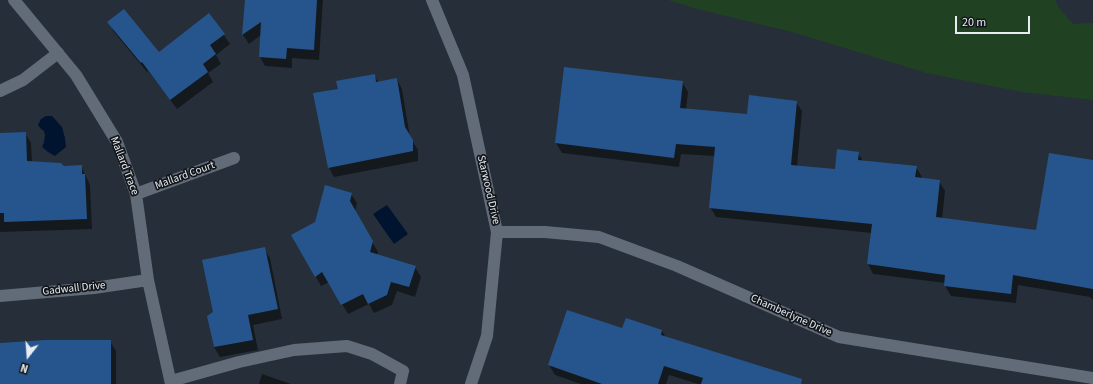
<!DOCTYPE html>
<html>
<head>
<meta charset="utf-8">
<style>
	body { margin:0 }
	#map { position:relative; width:1093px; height:384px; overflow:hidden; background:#262f39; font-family:"Source Sans 3",sans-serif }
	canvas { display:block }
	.north { position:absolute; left:8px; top:336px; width:40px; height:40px; -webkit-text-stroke:3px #13171b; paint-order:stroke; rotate:197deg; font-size:11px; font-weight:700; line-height:16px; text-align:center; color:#e7ecf3 }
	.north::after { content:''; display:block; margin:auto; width:14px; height:18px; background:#e7ecf3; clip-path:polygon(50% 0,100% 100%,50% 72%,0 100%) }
	.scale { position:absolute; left:955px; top:16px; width:75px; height:18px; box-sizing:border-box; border:2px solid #e7ecf3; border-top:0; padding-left:5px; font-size:12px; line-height:14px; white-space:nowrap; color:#e7ecf3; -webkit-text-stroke:3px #13171b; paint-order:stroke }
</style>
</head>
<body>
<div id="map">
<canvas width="1093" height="384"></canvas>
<div class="north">N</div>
<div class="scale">20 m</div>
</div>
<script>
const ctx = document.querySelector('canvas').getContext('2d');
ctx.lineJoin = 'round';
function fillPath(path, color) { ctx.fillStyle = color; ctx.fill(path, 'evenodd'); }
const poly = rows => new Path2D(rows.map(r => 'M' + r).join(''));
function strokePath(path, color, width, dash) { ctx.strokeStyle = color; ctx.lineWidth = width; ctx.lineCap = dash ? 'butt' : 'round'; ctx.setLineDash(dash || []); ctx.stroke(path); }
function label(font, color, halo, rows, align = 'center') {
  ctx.font = font + ' "Source Sans 3",sans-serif'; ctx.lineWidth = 3.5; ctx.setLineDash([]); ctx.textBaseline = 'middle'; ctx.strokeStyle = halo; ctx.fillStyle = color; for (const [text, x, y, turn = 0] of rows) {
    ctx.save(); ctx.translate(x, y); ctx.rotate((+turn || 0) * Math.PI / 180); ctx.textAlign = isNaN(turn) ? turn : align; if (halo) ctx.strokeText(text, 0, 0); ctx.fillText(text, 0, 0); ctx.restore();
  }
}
const green = poly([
	[668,0,1055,0,1059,8,1073,24,1093,23,1093,100,1022,92,927,73,792,32,694,8]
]);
const water = poly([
	[46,116,52,116,62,127,65,138,66,147,55,156,48,152,42,147,44,142,45,135,44,131,41,129,38,125,41,119],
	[387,205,408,234,394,244,373,214]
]);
const shadow = poly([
	[246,0,323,0,319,60,292,58,292,68,265,66,260,57,261,35,249,44,243,35],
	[209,14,230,44,216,55,221,64,208,73,213,82,177,109,148,71,147,72,114,32,109,22,159,54],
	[374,75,378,82,397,79,402,89,410,137,418,150,418,161,334,177,329,168,339,90],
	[682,82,688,92,686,110,748,115,796,102,802,111,797,166,836,170,858,153,863,161,916,167,922,177,921,179,939,181,945,191,942,219,1037,231,1093,161,1093,300,1090,297,1018,285,1016,303,951,296,945,286,945,283,873,274,868,264,872,233,716,217,710,207,715,156,681,154,679,167,562,153,556,143],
	[25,133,31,143,32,162,64,167,81,166,90,185,92,229,0,232,0,134],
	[351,194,357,203,355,212,378,252,377,255,415,267,421,277,415,297,397,291,392,305,374,313,369,304,348,314,329,282,321,286,293,236,316,222],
	[264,249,270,258,282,319,253,325,258,350,220,357,214,347,208,316,214,312],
	[623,329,662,331,666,338,799,384,698,384,669,375,666,384,581,384,555,375,549,365],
	[110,341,116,351,116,384,0,384,0,343],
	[262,374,291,384,259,384]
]);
const building = poly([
	[245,0,317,0,314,50,287,48,286,59,259,57,261,22,242,35],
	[124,9,159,52,209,13,225,34,210,45,216,54,203,64,208,72,170,100,142,62,141,63,107,22],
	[564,67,683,81,680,108,747,114,749,95,797,101,791,165,835,169,837,149,859,152,858,160,917,166,915,177,940,180,936,217,1036,230,1049,153,1093,160,1093,289,1013,275,1011,294,944,286,945,275,867,264,872,224,709,208,715,147,676,144,674,158,555,143],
	[375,74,376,82,397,78,405,127,413,140,413,151,328,168,313,93,338,89,336,81],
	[26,132,27,161,61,163,64,166,82,165,82,174,85,174,87,219,4,222,4,213,0,213,0,133],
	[325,185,352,193,350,201,373,241,370,252,416,266,409,287,391,282,387,295,368,304,363,294,341,305,322,272,315,277,291,235,315,222],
	[265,247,278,309,248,315,253,340,214,347,207,316,213,312,202,260],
	[567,310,622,328,626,318,662,330,661,335,802,379,801,384,701,384,703,378,664,366,658,384,602,384,548,365],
	[45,340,111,340,111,384,0,384,0,343]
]);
const service = poly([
	[0,91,23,80,58,53],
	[171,381,239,362,294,350,347,346,372,354,403,371,400,384]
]);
const minor = poly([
	[14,0,76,75,117,142,136,194,148,280,171,384],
	[136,194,234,158],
	[497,232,545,232,599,237,677,266,839,337,1093,378],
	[0,296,94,288,148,280]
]);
const tertiary = poly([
	[432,0,463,75,497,232,487,336,471,384]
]);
const streetNames = [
	["Mallard Trace",124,166,69],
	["Mallard Court",185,176,-20],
	["Starwood Drive",488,190,77],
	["Gadwall Drive",74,289,-6],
	["Chamberlyne Drive",791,316,24]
];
fillPath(green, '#204222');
fillPath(water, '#00142f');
fillPath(shadow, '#0007');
fillPath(building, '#26558d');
strokePath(service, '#626c78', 12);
strokePath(minor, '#626c78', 12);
strokePath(tertiary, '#626c78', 12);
label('11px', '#e7ecf3', '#13171b', streetNames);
</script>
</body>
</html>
